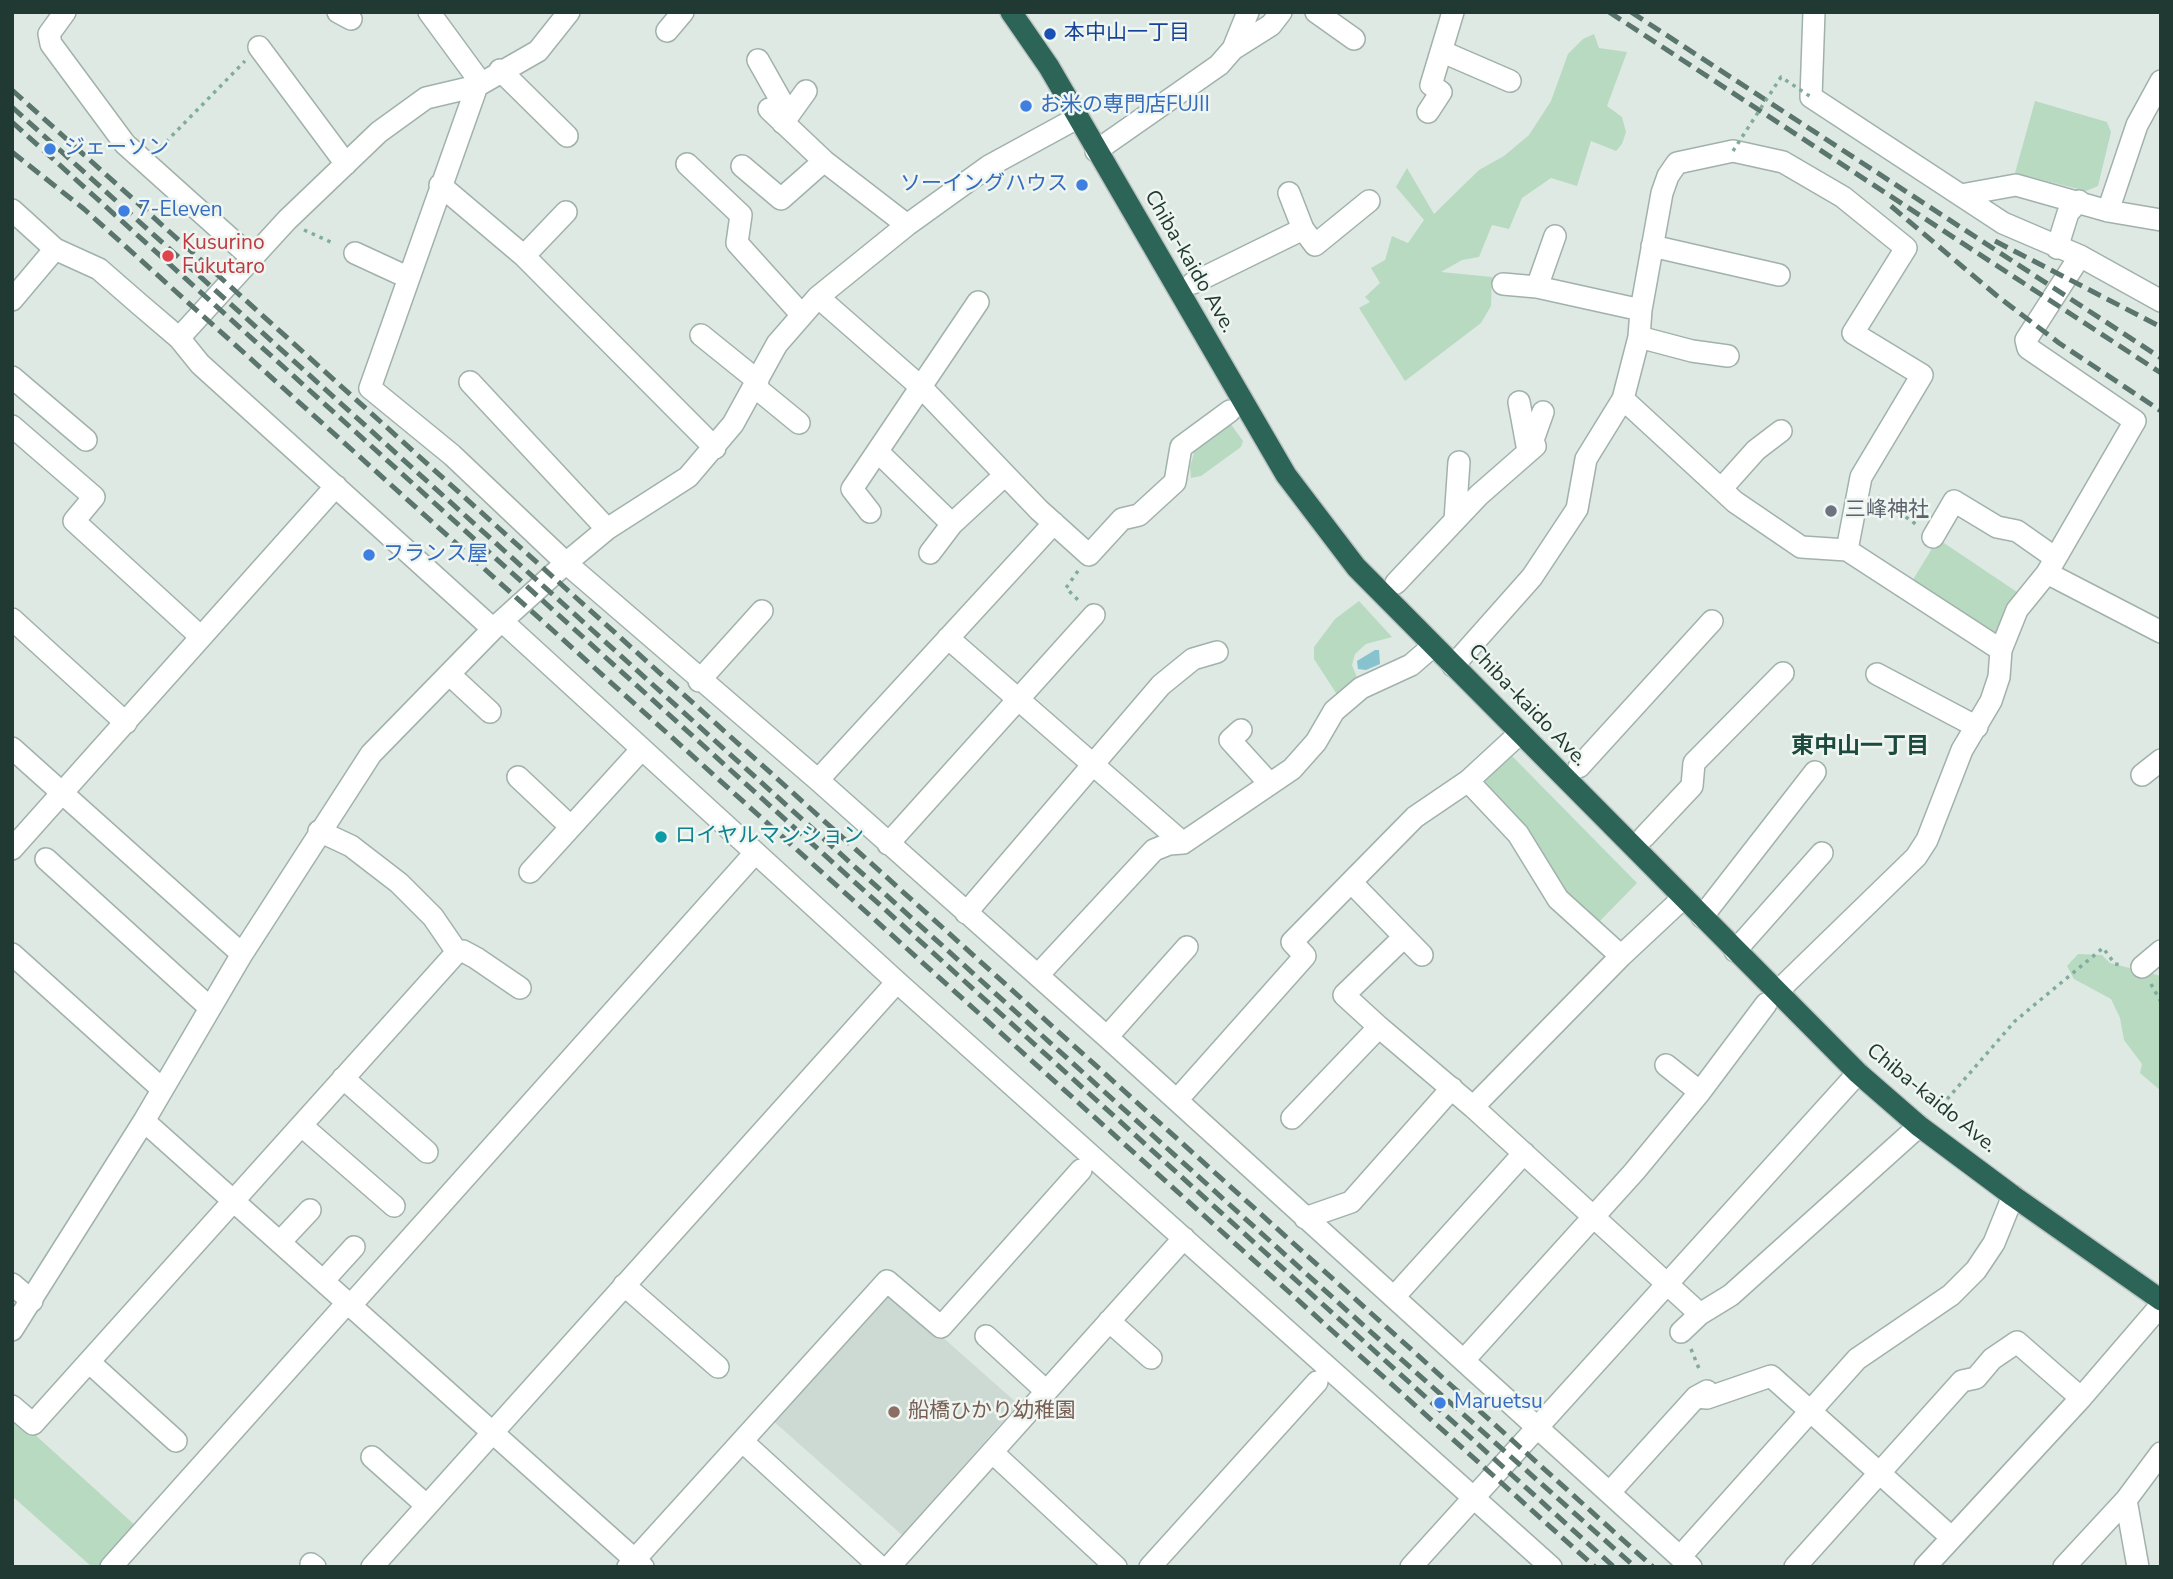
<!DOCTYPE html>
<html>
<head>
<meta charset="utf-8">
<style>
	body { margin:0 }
	#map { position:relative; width:2173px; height:1579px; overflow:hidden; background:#dee9e4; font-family:"Nunito Sans",sans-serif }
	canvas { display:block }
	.frame { position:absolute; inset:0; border:14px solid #203932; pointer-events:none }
</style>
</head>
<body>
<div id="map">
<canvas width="2173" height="1579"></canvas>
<div class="frame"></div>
</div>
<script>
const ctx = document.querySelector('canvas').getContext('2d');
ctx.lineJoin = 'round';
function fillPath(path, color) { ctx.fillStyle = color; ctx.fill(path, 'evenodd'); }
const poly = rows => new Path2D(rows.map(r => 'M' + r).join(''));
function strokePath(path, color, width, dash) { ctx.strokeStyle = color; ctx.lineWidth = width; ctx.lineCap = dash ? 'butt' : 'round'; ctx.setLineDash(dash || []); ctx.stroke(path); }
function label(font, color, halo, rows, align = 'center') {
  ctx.font = font + ' "Nunito Sans","Noto Sans JP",sans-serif'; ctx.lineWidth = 5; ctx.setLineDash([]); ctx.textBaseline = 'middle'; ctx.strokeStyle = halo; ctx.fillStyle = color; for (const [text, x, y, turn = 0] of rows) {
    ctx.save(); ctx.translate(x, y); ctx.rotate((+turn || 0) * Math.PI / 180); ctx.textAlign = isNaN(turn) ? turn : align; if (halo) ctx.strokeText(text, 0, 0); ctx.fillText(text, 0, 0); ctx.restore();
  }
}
const built = poly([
	[887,1288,1018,1404,902,1535,771,1419]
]);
const green = poly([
	[1594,34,1599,48,1627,52,1607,106,1622,117,1626,132,1622,144,1616,151,1591,141,1577,186,1551,178,1522,198,1509,229,1492,225,1479,257,1462,260,1441,272,1492,277,1491,306,1481,323,1405,381,1359,308,1370,302,1365,297,1380,283,1371,268,1385,260,1392,236,1408,243,1424,220,1396,187,1407,168,1434,214,1479,170,1504,156,1529,135,1551,101,1568,54,1583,39],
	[2035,101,2107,122,2111,132,2098,186,2086,191,2015,173],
	[1230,423,1243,441,1241,447,1201,476,1191,478,1190,467,1194,453,1191,452],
	[1938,539,2020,594,2000,631,1992,638,1909,586],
	[1359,601,1392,637,1366,644,1355,654,1352,665,1358,680,1338,696,1314,659,1314,647,1335,619],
	[1511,755,1637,883,1598,923,1565,893,1533,838,1484,786,1485,777],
	[2078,954,2102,955,2110,963,2161,976,2161,1091,2140,1073,2142,1064,2124,1040,2120,1018,2111,999,2074,979,2067,966],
	[12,1414,137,1527,100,1567,92,1567,12,1496]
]);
const water = poly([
	[1375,650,1379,650,1380,664,1366,670,1358,669,1357,661]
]);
const path = poly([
	[160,148,245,61],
	[304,230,335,244],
	[1878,497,1917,525],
	[1078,571,1066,588,1078,600],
	[2151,984,2161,1002],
	[1936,1112,2015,1021,2103,948,2115,964,2122,965],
	[1691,1349,1700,1371]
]);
const minor = poly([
	[65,12,49,34,51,44,125,144,252,258],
	[338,12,351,19],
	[429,12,481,83],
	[1316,12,1354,39],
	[1814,12,1811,97,2003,223,2080,256,2161,301],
	[667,31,683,12],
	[259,47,346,164],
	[1233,49,1248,12],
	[1443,52,1510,81],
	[758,60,789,115],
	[500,70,567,136],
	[477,86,370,388,452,455,566,563,607,529,688,477,733,424,777,344,818,297,907,225,989,166,1077,118],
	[769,109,824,161,907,225],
	[1428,112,1441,92,1431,85,1453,12],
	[783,123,806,91],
	[1096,151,1219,65,1233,49,1271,25,1281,12],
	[687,164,741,215,737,243,801,314],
	[742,166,781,199,824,161],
	[440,185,524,256,715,448],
	[1289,193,1303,229],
	[1961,195,2016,185,2108,211,2161,220],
	[12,210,55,249,99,269,138,303,179,338,200,364,493,629],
	[2108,211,2137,125,2161,81],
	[1652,246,1779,275],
	[2057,248,2068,213,2079,201],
	[355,253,407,277],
	[524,256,566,212],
	[1193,283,1303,229,1315,245,1369,201],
	[1503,284,1537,287,1641,310],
	[1537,287,1555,236],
	[818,297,922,388,1039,510,1089,555,1122,519,1139,515,1175,482,1181,447,1230,411],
	[12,300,55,249],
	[701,335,758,381],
	[1639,337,1692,351,1728,356],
	[179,338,287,220,379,132,426,98,477,86,538,51,569,12],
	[12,377,86,440],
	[470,382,607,529],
	[755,387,799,423],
	[1623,399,1735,502,1801,547,1847,550,2001,650],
	[1519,402,1528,451],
	[12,426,94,497,74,521,201,637],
	[878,452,952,524],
	[1722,488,1756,450,1781,431],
	[870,512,852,489,978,302],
	[1455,520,1459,462],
	[1933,537,1954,501,1997,527,2017,531,2054,557],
	[930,553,952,524,1005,475],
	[2047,573,2161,632],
	[1396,583,1479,495,1535,446,1533,440,1543,412],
	[12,619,126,723],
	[502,621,897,982,1551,1567],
	[948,638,1183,843],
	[1453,666,1532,577,1577,509,1586,459,1623,399,1639,337,1641,310,1662,193,1668,176,1677,163,1733,151,1783,162,1843,197,1906,248,1853,333,1922,375,1861,477,1847,550],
	[449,674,490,712],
	[1877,674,1977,727],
	[699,681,762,611],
	[1241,730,1230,740,1270,784],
	[12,748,242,954],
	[1579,767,1712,621],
	[2142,775,2161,760],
	[518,777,571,827],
	[818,780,1054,523],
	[1468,781,1518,834,1558,899,1621,956],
	[1644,837,1692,786,1694,763,1783,673],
	[888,844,1094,615],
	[12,849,336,486],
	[46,859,209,1007],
	[530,872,641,750],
	[1351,882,1422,955],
	[966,913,1161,685,1193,659,1217,652],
	[1702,917,1815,772],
	[1735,951,1822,853],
	[457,952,463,951,476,958,520,988],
	[12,954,162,1089],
	[2142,967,2161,951],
	[1038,975,1154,850,1169,844,1183,843,1292,769,1316,742,1334,711,1361,688,1411,665,1433,646],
	[1777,992,1916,857,1927,840,1962,750,1991,701,1999,677,2001,650,2017,610,2047,573,2135,421,2028,348,2026,340,2080,256],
	[1379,1027,1344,995,1404,937],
	[1107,1037,1187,947],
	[1666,1065,1700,1092],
	[343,1078,427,1152],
	[1177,1100,1305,956,1292,942,1415,817,1468,781,1519,734],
	[1473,1107,1621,956,1683,898],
	[1292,1118,1379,1027,1473,1107,1700,1314],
	[144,1121,643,1567],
	[302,1126,394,1206],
	[1305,1218,1351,1202,1452,1088],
	[280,1242,310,1210],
	[324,1280,354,1247],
	[12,1284,32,1301],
	[624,1285,718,1367],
	[1394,1297,1524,1153],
	[351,1305,755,853],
	[1109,1321,1151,1358],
	[12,1330,144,1121,242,954,371,754,493,629,566,563,818,780,1107,1037,1691,1567],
	[1681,1332,1700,1314,1731,1295,1919,1126],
	[986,1336,1046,1391],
	[1464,1360,1634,1172,1700,1092,1766,1004],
	[89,1362,176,1441],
	[1696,1397,1707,1398,1771,1376,1951,1537],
	[12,1406,33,1424,457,952,433,917,399,883,351,846,319,831],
	[742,1441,880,1567],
	[992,1452,1116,1567],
	[372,1457,426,1505],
	[1610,1492,1696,1397,1707,1391],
	[2126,1500,2138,1567],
	[1680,1557,1857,1359,1951,1295,1976,1270,1994,1243,2013,1196],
	[311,1564,315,1567],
	[111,1567,348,1302],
	[372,1567,897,982],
	[628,1567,887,1281,941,1327,1081,1170],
	[889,1567,1184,1238],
	[1150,1567,1317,1382],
	[1411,1567,1858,1073],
	[1795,1567,1962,1381,1976,1378,1992,1359,2017,1342,2081,1398],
	[1925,1567,2081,1398,2161,1305],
	[2064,1567,2126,1500,2161,1453]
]);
const highway = poly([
	[1011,12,1049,67,1286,475,1356,567,1858,1073,1919,1126,2013,1196,2161,1300]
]);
const rail = poly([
	[1609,12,2161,373],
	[1631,12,2161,358],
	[12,90,1653,1567],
	[12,107,1392,1351,1635,1567],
	[12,122,1614,1567],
	[12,152,84,209,1595,1567],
	[1891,206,1996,295,2059,343,2161,411],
	[1995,241,2161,327]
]);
const pathBridge = poly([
	[1733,151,1781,77,1811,97]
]);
const markers = [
	[1050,34,7,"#1a4fb4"],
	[1026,106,7,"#3f7fe0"],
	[50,149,7,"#3f7fe0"],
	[1082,185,7,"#3f7fe0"],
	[124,211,7,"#3f7fe0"],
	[168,256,7,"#e0444e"],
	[1831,511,7,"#6b7280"],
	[369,555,7,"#3f7fe0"],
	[661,837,7,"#0f9aa8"],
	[1440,1403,7,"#3f7fe0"],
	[894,1412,7,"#8d6e63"]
];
const transitNames = [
	["本中山一丁目",1064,34]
];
const shopNames = [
	["お米の専門店FUJII",1040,106],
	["ジェーソン",64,149],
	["ソーイングハウス",1068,185,"right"],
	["7-Eleven",138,211],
	["フランス屋",383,555],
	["Maruetsu",1454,1403]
];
const healthNames = [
	["Kusurino",182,244],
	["Fukutaro",182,268]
];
const streetNames = [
	["Chiba-kaido Ave.",1189,262,60],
	["Chiba-kaido Ave.",1527,706,46],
	["Chiba-kaido Ave.",1931,1099,39]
];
const worshipNames = [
	["三峰神社",1845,511]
];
const cultureNames = [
	["ロイヤルマンション",675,837]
];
const educationNames = [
	["船橋ひかり幼稚園",908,1412]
];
const neighbourhoodNames = [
	["東中山一丁目",1860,747]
];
fillPath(built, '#cdd9d3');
fillPath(green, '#b7dac1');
fillPath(water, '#87c3ce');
strokePath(minor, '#a1b1ab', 24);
strokePath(highway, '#bcc4c2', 24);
strokePath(path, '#80ac9e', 3.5, [3.5, 5]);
strokePath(minor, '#fff', 21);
strokePath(highway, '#2d6458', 21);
strokePath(rail, '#5a756d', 5, [14, 7]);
strokePath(pathBridge, '#80ac9e', 3.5, [3.5, 5]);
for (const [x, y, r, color] of markers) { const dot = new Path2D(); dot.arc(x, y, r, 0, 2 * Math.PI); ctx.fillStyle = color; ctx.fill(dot); strokePath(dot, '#eff6f2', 2.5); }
label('21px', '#164399', '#eff6f2', transitNames, 'left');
label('21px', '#366cbe', '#eff6f2', shopNames, 'left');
label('21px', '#be3a42', '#eff6f2', healthNames, 'left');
label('21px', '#203932', '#eff6f2', streetNames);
label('21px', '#5b616d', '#eff6f2', worshipNames, 'left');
label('21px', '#0d838f', '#eff6f2', cultureNames, 'left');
label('21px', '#785e54', '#eff6f2', educationNames, 'left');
label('bold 23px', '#1d4a3f', '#eff6f2', neighbourhoodNames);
</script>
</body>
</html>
